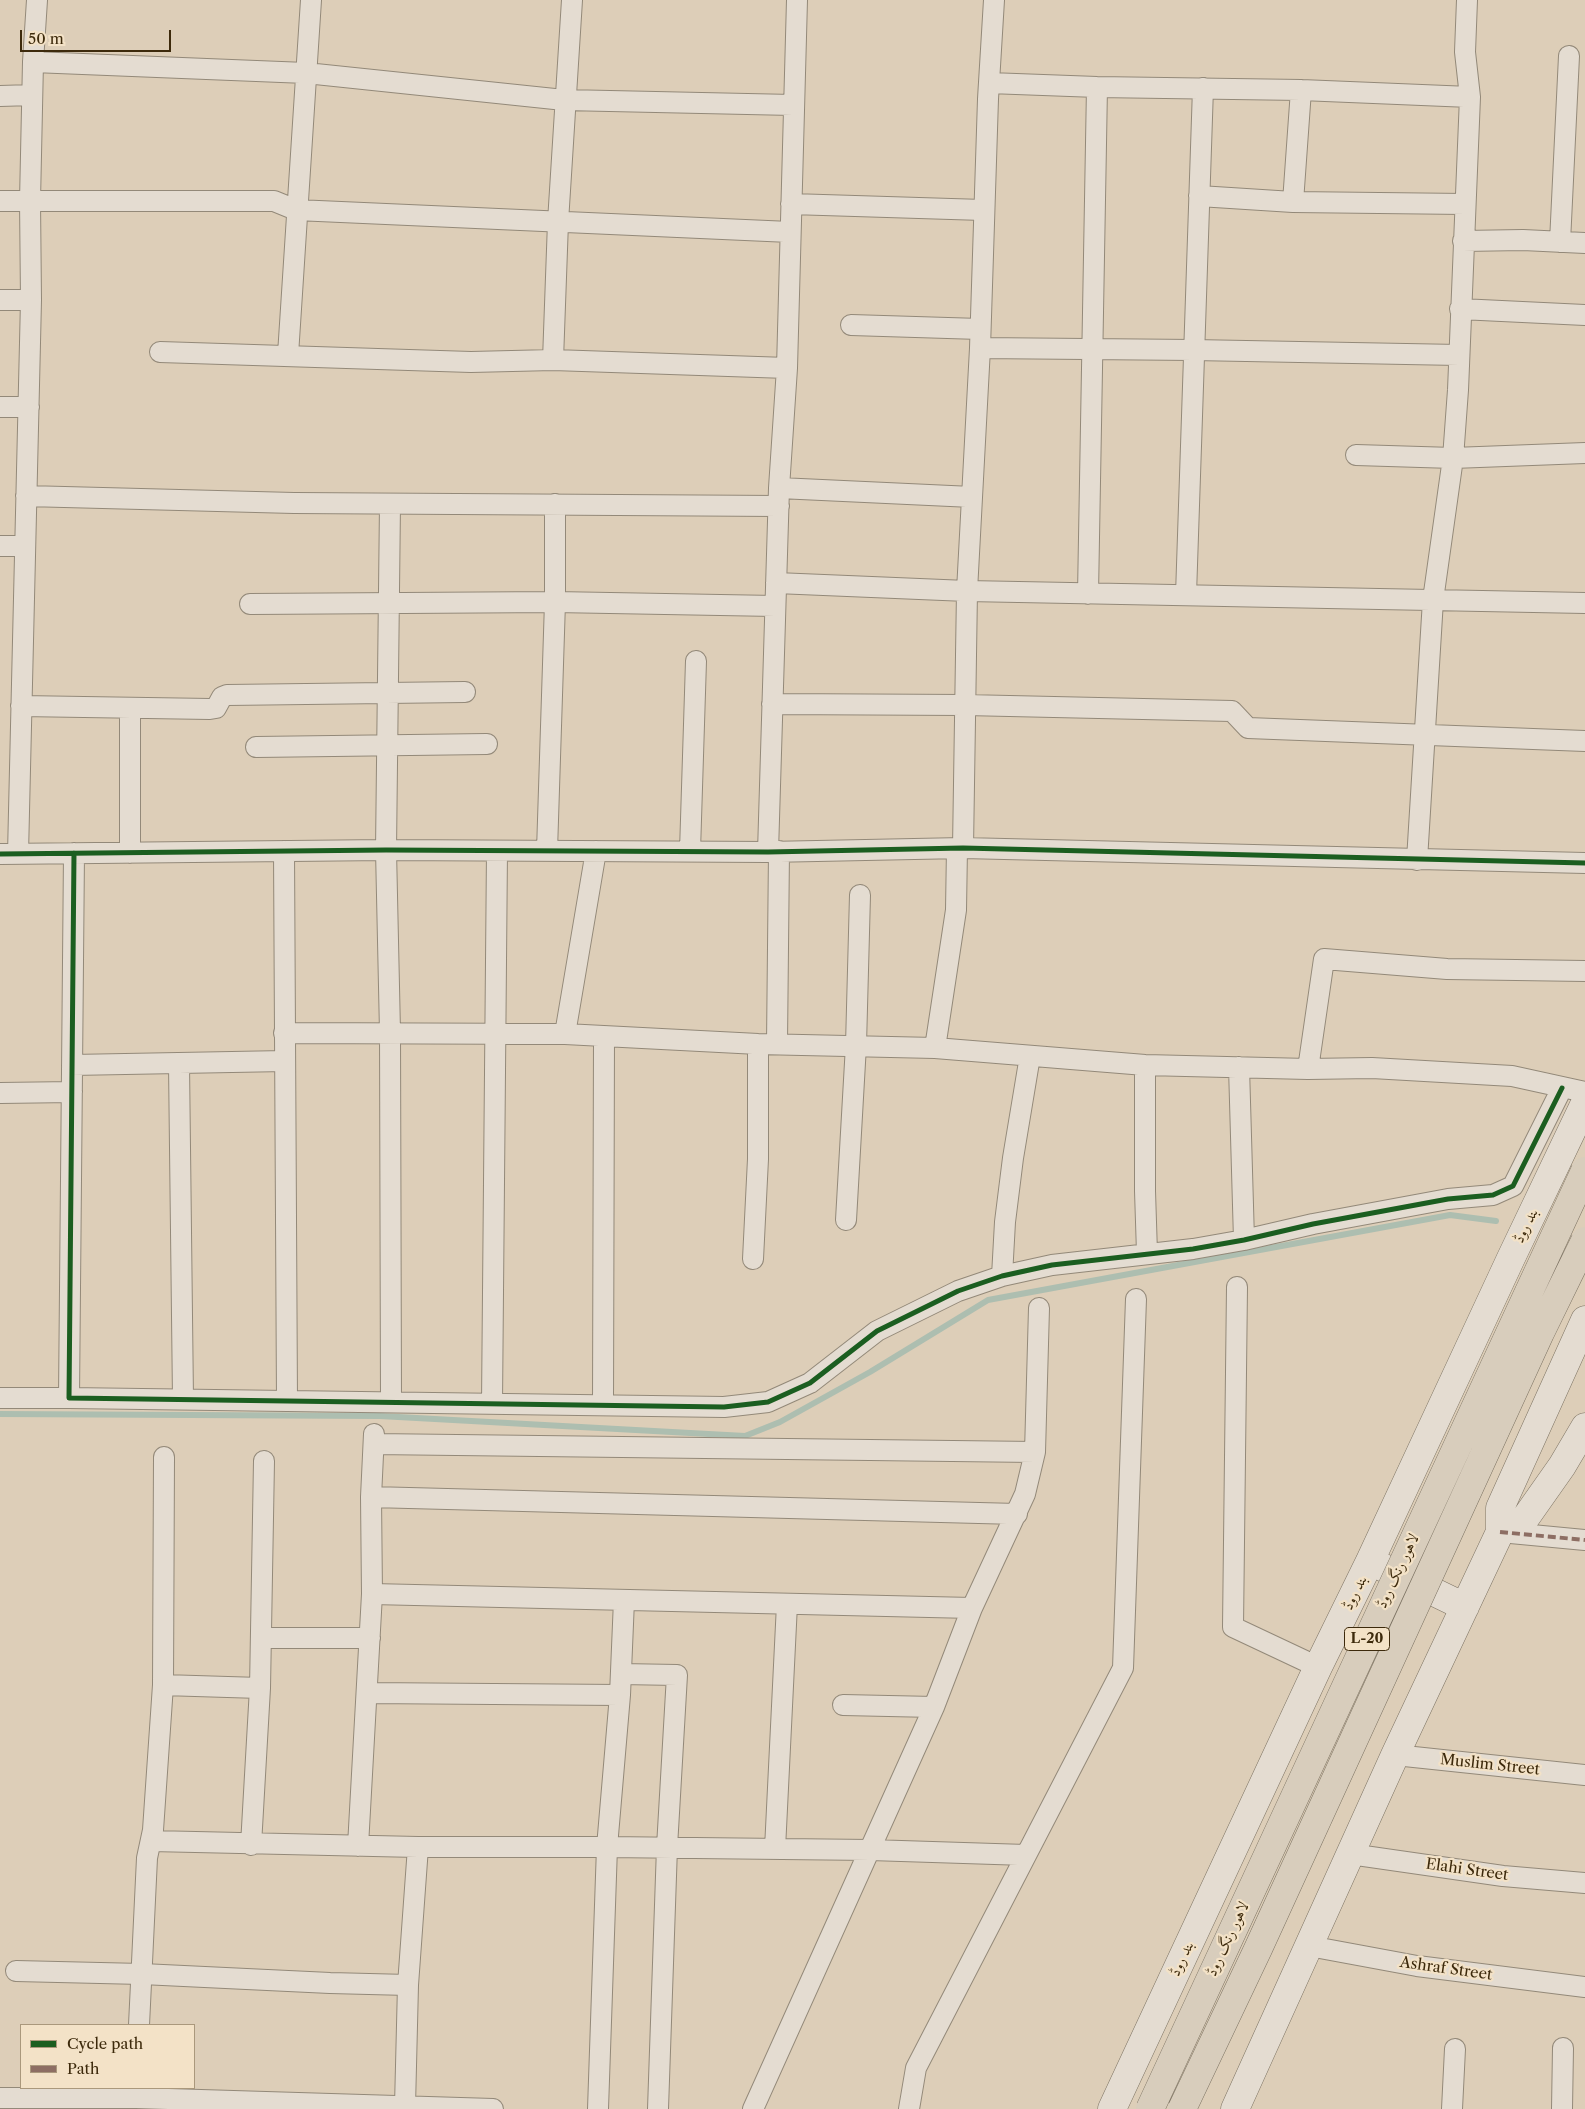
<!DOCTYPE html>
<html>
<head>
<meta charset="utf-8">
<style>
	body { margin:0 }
	#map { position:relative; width:1585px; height:2109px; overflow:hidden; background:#ddceb8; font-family:"Libre Caslon Text",serif }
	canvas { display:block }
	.legend { position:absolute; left:20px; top:2024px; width:175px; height:65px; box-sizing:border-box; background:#f3e2c7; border:1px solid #aa987c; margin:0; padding:6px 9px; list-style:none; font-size:15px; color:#3d2a0c }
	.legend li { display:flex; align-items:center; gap:10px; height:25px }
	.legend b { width:25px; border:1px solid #aa987c }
	.scale { position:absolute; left:20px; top:30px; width:151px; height:22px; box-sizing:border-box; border:2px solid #3d2a0c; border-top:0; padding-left:6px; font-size:15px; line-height:18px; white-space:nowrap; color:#3d2a0c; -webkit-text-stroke:4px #f3e2c7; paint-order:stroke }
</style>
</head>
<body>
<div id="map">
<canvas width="1585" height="2109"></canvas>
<ul class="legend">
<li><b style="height:6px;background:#1b5e20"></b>Cycle path</li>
<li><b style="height:6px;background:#8d6e63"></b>Path</li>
</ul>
<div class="scale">50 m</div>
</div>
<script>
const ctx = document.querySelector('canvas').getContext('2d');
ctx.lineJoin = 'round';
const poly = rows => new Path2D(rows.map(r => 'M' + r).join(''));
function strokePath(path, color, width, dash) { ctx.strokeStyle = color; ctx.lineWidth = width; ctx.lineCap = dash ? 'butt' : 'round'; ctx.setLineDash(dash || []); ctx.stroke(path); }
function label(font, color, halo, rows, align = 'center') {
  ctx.font = font + ' "Libre Caslon Text",Amiri,serif'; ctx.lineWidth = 4.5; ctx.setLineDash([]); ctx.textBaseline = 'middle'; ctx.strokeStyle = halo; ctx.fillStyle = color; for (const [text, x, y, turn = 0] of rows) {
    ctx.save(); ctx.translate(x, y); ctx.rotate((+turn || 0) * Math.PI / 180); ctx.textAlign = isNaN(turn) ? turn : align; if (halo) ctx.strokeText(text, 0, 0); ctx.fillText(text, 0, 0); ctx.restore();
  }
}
const stream = poly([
	[0,1414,380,1416,745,1436,780,1422,870,1372,988,1300,1450,1215,1496,1221]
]);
const street = poly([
	[33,62,306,73,564,100,793,105],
	[989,83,1097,87,1301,90,1470,97],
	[0,96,32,95],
	[1199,196,1293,202,1465,204],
	[0,201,274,201,296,210,790,232],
	[1293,202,1301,90],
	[791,204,983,210],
	[1463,241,1523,240,1585,243],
	[1560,242,1569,56],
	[0,300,31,300],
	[1460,309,1585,315],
	[851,325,980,329],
	[980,348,1193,350,1459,355],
	[160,352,471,362,553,360,787,368],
	[288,355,311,0],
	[553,360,558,222,572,0],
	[0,407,29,407],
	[1356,455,1453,458,1585,453],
	[779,488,972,497],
	[26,496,294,503,779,506],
	[390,504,386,850,390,1032,391,1402],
	[0,546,25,546],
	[776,583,967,591,1585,603],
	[1088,594,1097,87],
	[1186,595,1203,88],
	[250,604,555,602,775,606],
	[772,704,965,705,1232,711,1248,728,1585,741],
	[21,706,210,709,216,708,222,697,227,695,465,692],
	[130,708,130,853],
	[256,747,487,744],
	[963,848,967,591,980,348,988,99,994,0],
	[284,851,287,1401],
	[547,851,555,602,555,504],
	[690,851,696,661],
	[768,852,779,488,787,368,797,0],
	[74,853,69,1398,724,1407,768,1402,810,1383,877,1331,958,1291,1002,1276,1052,1265,1193,1249,1244,1240,1313,1224,1448,1199,1493,1195,1513,1186,1562,1088],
	[0,854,386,850,768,852,963,848,1585,863],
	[18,854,31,300,30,201,33,62,37,0],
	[1417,860,1433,600,1453,458,1458,390,1470,97,1465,52,1467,0],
	[284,1033,565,1034,758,1044,935,1048,1145,1065,1308,1069,1372,1068,1512,1076,1585,1092],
	[565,1034,596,851],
	[777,1043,779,851],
	[935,1048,956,910,957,848],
	[179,1064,183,1399],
	[72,1065,285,1061],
	[1145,1065,1145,1191,1147,1253],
	[1239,1067,1244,1240],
	[1308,1069,1324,959,1447,969,1585,971],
	[0,1093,72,1092],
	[846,1220,856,1045,860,895],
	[753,1259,758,1159,758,1044],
	[1002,1276,1005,1222,1013,1158,1030,1056],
	[1237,1287,1233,1627,1318,1667],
	[0,1398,69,1398],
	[492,1403,497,851],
	[603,1405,604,1037],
	[374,1444,1035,1452,1025,1494,972,1608,934,1707,753,2109],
	[1035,1452,1039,1308],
	[371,1497,1017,1514],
	[1500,1532,1585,1540],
	[372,1594,972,1608],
	[261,1638,370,1638],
	[621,1674,677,1675,667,1847,658,2109],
	[163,1685,164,1457],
	[367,1693,620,1695],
	[843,1705,934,1707],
	[1395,1755,1585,1775],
	[151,1841,418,1847,607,1847,870,1850,1026,1855],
	[251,1845,260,1688],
	[358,1846,372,1594,371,1497,374,1434],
	[775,1849,787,1604],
	[1350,1854,1503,1876,1585,1883],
	[1309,1946,1417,1966,1585,1987],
	[16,1971,142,1974,330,1983,408,1985],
	[139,2025,147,1858,153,1830,163,1685,260,1688,264,1461],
	[0,2098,136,2098,493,2109],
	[405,2106,408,1985,418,1847],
	[598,2109,607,1847,620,1695,624,1600],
	[909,2109,916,2068,1123,1668,1136,1299],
	[1452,2109,1455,2049],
	[1562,2109,1563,2048]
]);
const secondary = poly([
	[1500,1532,1524,1520,1562,1466,1585,1427],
	[1376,1564,1465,1607],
	[1112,2109,1318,1667,1370,1561,1511,1258,1585,1103],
	[1235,2109,1395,1755,1500,1532,1500,1508,1585,1320]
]);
const highwayBridge = poly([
	[1150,2109,1585,1171],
	[1182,2109,1258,1949,1540,1333,1585,1241]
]);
const quiet = poly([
	[1500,1532,1585,1540]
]);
const cycleway = poly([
	[74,853,69,1398,724,1407,768,1402,810,1383,877,1331,958,1291,1002,1276,1052,1265,1193,1249,1244,1240,1313,1224,1448,1199,1493,1195,1513,1186,1562,1088],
	[0,854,386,850,768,852,963,848,1585,863]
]);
const shields = [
	[1367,1639,45]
];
const shieldNames = [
	["L-20",1367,1639]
];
const streetNames = [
	["بند روڈ",1526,1226,-64],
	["لاہور رنگ روڈ",1398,1571,-65],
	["بند روڈ",1355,1593,-64],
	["Muslim Street",1490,1765,6],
	["Elahi Street",1467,1870,8],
	["لاہور رنگ روڈ",1228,1939,-65],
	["بند روڈ",1182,1959,-65],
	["Ashraf Street",1446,1969,8]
];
strokePath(stream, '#adbeb0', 6);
strokePath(street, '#938979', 22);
strokePath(secondary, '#7c7262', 29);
strokePath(street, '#e4dcd1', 20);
strokePath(secondary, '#e4dcd1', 28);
strokePath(highwayBridge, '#7c7262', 29, []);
strokePath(highwayBridge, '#d8cdbc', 28);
strokePath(quiet, '#8d6e63', 4, [8, 4]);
strokePath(cycleway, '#1b5e20', 5);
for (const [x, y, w] of shields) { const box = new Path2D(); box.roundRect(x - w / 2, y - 11.5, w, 23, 4); ctx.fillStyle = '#f3e2c7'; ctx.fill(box); strokePath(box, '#3d2a0c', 1); }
label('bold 14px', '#3d2a0c', null, shieldNames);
label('15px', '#3d2a0c', '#f3e2c7', streetNames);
</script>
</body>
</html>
